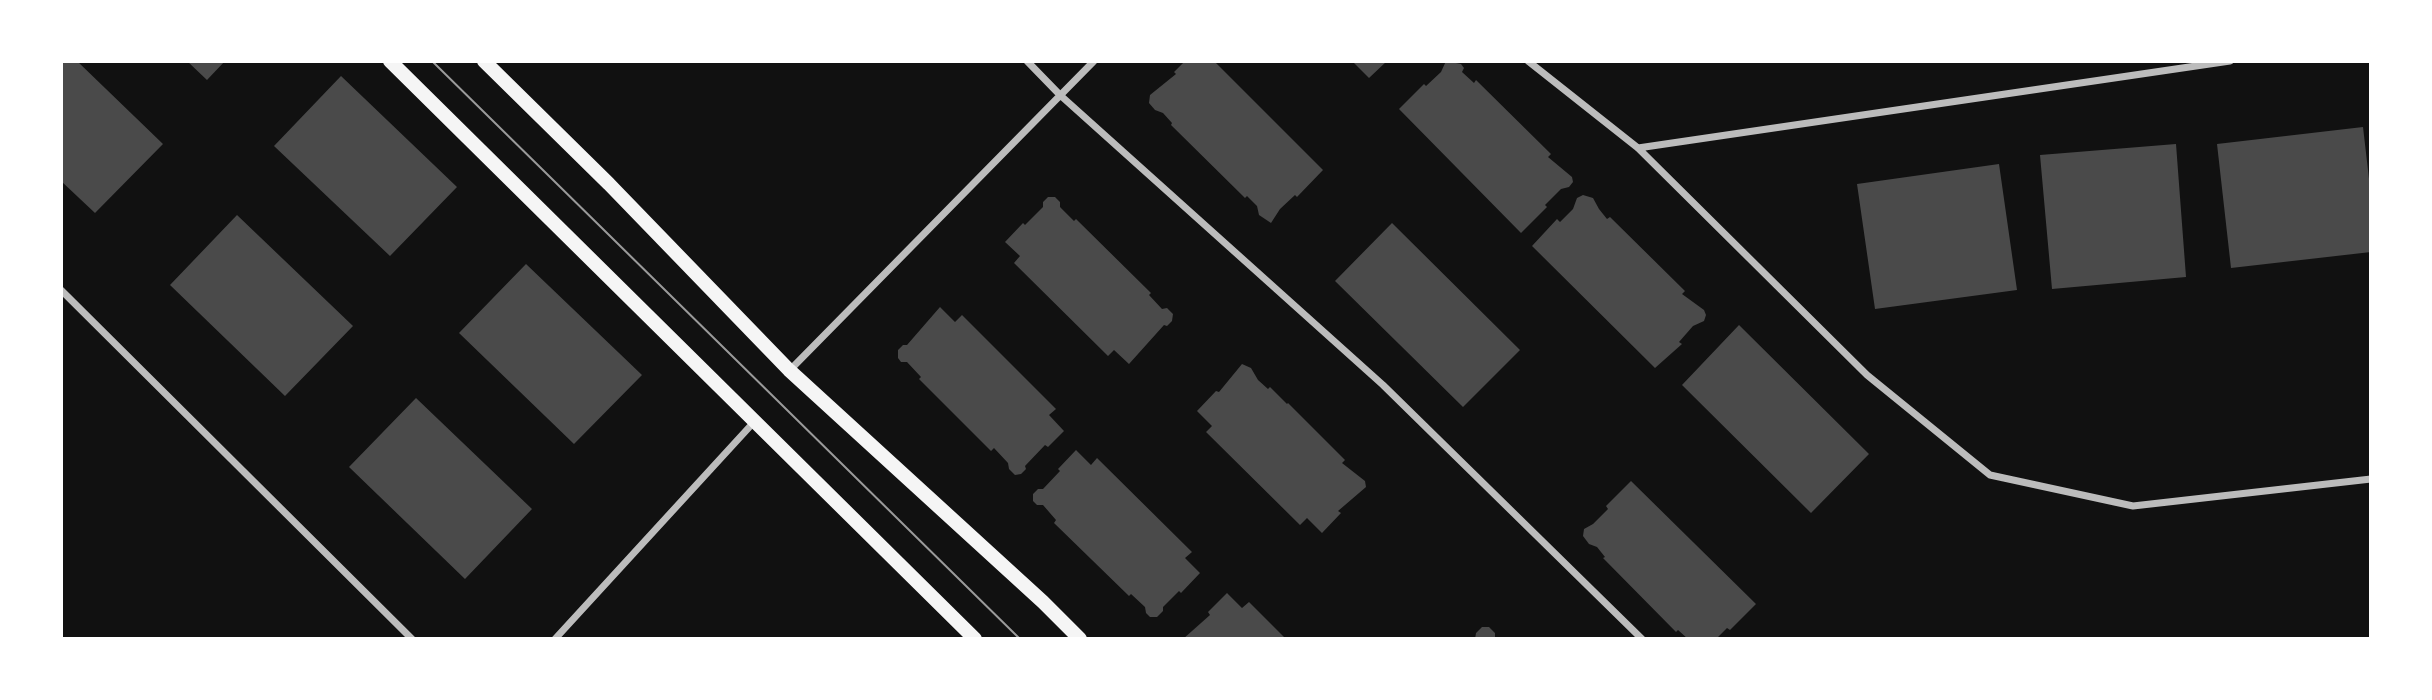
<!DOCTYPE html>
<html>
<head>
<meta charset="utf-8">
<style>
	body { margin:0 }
	#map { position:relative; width:2432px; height:700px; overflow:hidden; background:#111; font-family:"Public Sans",sans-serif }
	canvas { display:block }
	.frame { position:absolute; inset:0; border:63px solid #fff; pointer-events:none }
</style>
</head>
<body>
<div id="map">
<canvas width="2432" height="700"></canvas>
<div class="frame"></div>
</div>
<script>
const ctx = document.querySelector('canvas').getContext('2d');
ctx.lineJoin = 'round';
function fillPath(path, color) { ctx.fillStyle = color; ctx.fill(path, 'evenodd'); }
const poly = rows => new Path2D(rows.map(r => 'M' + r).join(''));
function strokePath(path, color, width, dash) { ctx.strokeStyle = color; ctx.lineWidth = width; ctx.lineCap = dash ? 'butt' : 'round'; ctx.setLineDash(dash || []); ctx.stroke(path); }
const building = poly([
	[61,61,77,61,163,144,95,213,61,181],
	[187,61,225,61,207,80],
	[1185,61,1214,61,1323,170,1297,197,1295,195,1280,209,1271,223,1259,215,1257,206,1247,196,1245,198,1171,125,1172,123,1163,113,1155,110,1149,103,1150,95,1176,74,1174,72],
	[1352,61,1387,61,1369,78],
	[1446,61,1461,64,1464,68,1462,72,1474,83,1476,80,1551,154,1548,157,1572,177,1573,182,1569,187,1561,189,1545,205,1547,207,1521,233,1399,109,1424,84,1426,86,1441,72],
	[341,76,457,187,390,256,274,146],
	[2363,127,2371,196,2371,252,2231,268,2217,144],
	[2176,144,2186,277,2052,289,2040,155],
	[1999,164,2017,290,1875,309,1857,184],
	[1583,195,1593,198,1599,209,1607,219,1610,217,1685,291,1682,294,1704,310,1706,315,1704,321,1693,326,1679,342,1682,344,1655,368,1532,246,1557,219,1560,222,1573,209,1577,198],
	[1048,197,1055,197,1060,202,1060,207,1074,221,1076,219,1151,293,1149,295,1162,309,1167,308,1173,314,1172,321,1167,326,1164,325,1129,364,1114,350,1108,356,1014,263,1020,256,1005,242,1023,223,1025,225,1043,207,1043,202],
	[237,215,353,326,285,396,170,285],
	[1392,223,1520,350,1463,407,1335,281],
	[526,264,642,375,574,444,459,333],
	[940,307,955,322,962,315,1056,409,1049,415,1064,431,1048,447,1045,445,1025,466,1026,469,1021,474,1015,475,1009,469,1008,463,994,448,991,451,919,379,921,377,907,362,901,362,898,358,898,350,903,345,907,345],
	[1739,325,1869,454,1811,513,1682,385],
	[1242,364,1251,368,1258,380,1268,389,1270,387,1287,404,1288,403,1345,460,1342,463,1365,481,1366,487,1338,511,1341,513,1322,533,1307,518,1300,525,1206,432,1212,426,1197,411,1216,391,1219,392],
	[416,398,532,509,465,579,349,467],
	[1076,450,1091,465,1097,458,1192,552,1185,558,1200,573,1181,593,1179,591,1163,607,1163,611,1157,617,1150,617,1146,613,1145,607,1131,594,1129,596,1054,523,1056,520,1043,505,1037,505,1033,501,1033,494,1038,489,1043,489,1060,471,1058,469],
	[1631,481,1756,604,1730,630,1727,628,1716,639,1688,639,1678,630,1676,632,1603,558,1605,557,1597,547,1589,544,1583,536,1584,529,1593,524,1608,509,1606,506],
	[1227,593,1242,608,1249,602,1286,639,1183,639,1210,615,1208,612],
	[1482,627,1489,627,1495,633,1495,639,1475,639,1476,633]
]);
const minor = poly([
	[1027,61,1060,95,1383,385,1642,639],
	[1528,61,1638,148,1867,375,1990,475,2133,506,2371,479],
	[1638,148,2230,61],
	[61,290,412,639],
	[790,370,1094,61],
	[555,639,754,422]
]);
const secondary = poly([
	[390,61,975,639],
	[484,61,609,184,789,370,1043,602,1080,639]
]);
const tram = poly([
	[432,61,1020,639]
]);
fillPath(building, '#4a4a4a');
strokePath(minor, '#bcbcbc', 7);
strokePath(secondary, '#f5f5f5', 14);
strokePath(tram, '#9a9a9a', 2);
</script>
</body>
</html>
